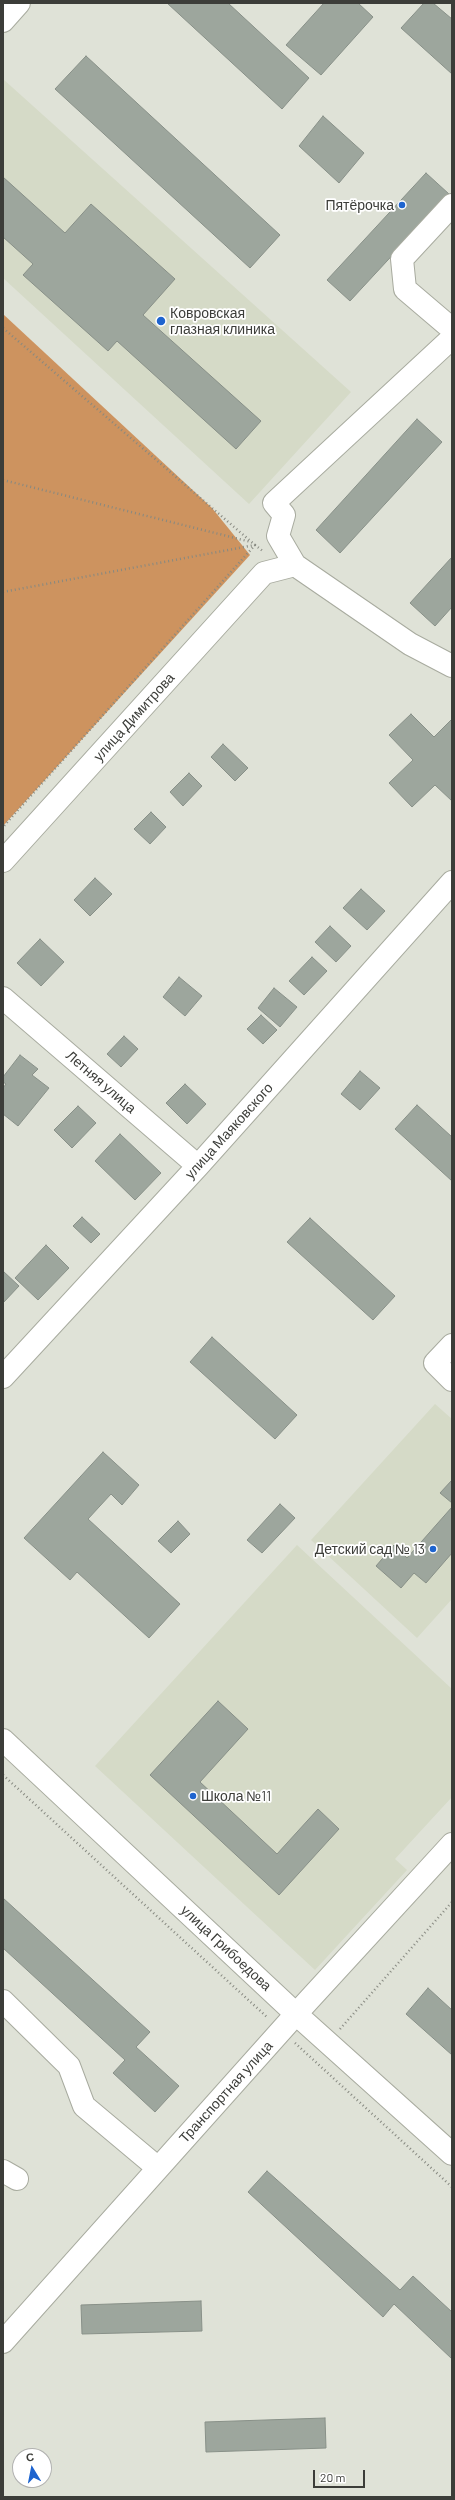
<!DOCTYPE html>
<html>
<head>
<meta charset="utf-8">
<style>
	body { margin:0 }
	#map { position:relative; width:455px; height:2500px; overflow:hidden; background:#dfe2d7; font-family:Barlow,sans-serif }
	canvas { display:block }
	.frame { position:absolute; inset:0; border:4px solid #3c3d39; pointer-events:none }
	.north { position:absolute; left:12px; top:2448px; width:40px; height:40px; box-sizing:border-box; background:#fff; border:1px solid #b1b1b0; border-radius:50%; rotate:350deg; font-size:11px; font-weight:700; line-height:16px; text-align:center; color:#3c3d39 }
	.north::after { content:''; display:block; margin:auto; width:14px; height:18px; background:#1e64cf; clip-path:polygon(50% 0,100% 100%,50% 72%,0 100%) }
	.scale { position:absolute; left:313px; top:2470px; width:52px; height:18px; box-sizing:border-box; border:2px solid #3c3d39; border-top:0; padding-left:5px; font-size:12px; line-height:14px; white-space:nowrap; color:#3c3d39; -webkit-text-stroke:3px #fff; paint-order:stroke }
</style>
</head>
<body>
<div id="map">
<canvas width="455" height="2500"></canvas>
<div class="frame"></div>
<div class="north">С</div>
<div class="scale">20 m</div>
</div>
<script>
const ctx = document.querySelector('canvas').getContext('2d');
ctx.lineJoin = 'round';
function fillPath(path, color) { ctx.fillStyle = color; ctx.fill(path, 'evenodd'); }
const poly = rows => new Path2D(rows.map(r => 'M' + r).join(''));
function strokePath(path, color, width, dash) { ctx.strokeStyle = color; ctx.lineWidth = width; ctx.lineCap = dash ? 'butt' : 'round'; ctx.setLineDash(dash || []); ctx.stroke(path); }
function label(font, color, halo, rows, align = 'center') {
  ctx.font = font + ' Barlow,sans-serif'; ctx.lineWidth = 3.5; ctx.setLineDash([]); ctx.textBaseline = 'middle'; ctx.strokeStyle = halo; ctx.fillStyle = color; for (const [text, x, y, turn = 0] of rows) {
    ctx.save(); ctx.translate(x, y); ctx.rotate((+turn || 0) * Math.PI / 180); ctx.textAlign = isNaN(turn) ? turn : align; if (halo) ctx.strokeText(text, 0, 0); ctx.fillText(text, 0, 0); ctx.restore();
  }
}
const built = poly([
	[3,79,351,392,249,504,3,278],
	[435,1404,452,1419,452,1599,417,1638,311,1540],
	[297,1545,452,1689,452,1797,395,1859,407,1870,315,1970,95,1766]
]);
const forest = poly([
	[3,314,212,508,250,555,3,826]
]);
const building = poly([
	[167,3,228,3,309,78,282,109,167,3],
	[324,3,358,3,373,17,321,75,286,45,324,3],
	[424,3,433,3,452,19,452,74,401,28,424,3],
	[86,56,280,235,250,268,55,89,86,56],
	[323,116,364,153,339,183,299,146,323,116],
	[426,173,449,194,350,301,327,280,426,173],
	[3,177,65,233,91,204,175,279,143,315,261,421,236,449,117,341,108,351,23,275,33,264,3,237,3,177],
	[417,419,442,442,340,553,316,530,417,419],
	[452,557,452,607,435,626,410,603,452,557],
	[411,714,434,737,452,719,452,801,435,785,412,807,389,783,413,760,389,735,411,714],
	[223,744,248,768,235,781,211,757,223,744],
	[189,773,202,786,183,806,170,792,189,773],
	[151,812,166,827,150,844,134,829,151,812],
	[95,878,112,894,90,916,74,900,95,878],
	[361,889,385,911,367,930,343,908,361,889],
	[330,926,351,946,336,962,315,942,330,926],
	[40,939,64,962,41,986,17,963,40,939],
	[312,957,327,971,304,995,289,981,312,957],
	[179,977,202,996,185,1016,163,997,179,977],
	[274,988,297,1007,280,1027,258,1008,274,988],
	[261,1015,277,1030,263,1044,247,1029,261,1015],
	[124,1036,138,1049,121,1067,107,1054,124,1036],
	[20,1055,38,1069,32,1075,49,1088,18,1126,3,1114,3,1088,6,1084,3,1082,3,1077,20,1055],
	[360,1071,380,1088,360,1110,341,1094,360,1071],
	[185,1084,206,1104,187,1124,166,1103,185,1084],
	[417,1105,452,1137,452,1181,395,1129,417,1105],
	[78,1106,96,1123,72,1148,54,1130,78,1106],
	[120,1134,161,1173,135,1200,95,1161,120,1134],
	[82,1217,100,1234,91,1243,73,1226,82,1217],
	[310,1218,395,1296,373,1320,287,1242,310,1218],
	[46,1245,69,1268,38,1300,15,1278,46,1245],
	[3,1271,19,1286,3,1303,3,1271],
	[212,1337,297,1415,275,1439,190,1362,212,1337],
	[103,1452,139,1485,122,1505,111,1494,88,1519,180,1604,149,1638,77,1572,70,1580,24,1538,103,1452],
	[452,1480,452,1503,440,1493,452,1480],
	[280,1504,295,1518,262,1553,247,1540,280,1504],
	[452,1507,452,1553,426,1583,414,1573,401,1588,376,1566,394,1545,407,1558,452,1507],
	[178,1521,190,1534,171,1553,158,1541,178,1521],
	[218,1701,248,1729,200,1782,277,1854,318,1809,339,1829,279,1895,150,1775,218,1701],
	[3,1898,150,2032,136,2047,179,2086,155,2112,113,2073,125,2060,3,1948,3,1898],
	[428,1988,452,2010,452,2055,406,2014,428,1988],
	[267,2171,400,2290,413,2276,452,2312,452,2359,394,2304,383,2317,248,2192,267,2171],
	[201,2301,202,2331,82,2334,81,2305,201,2301],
	[325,2418,326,2448,206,2452,205,2422,325,2418]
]);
const path = poly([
	[3,328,255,545,3,827],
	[3,480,251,542],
	[3,592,255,545,264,552],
	[3,1775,268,2018],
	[340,2029,452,1902],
	[295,2043,452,2187]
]);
const minor = poly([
	[3,21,19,3],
	[452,205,402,259,405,289,452,329],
	[295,565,278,536,284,515,274,503,452,338],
	[3,861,264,573,295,565,410,644,452,666],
	[3,998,198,1166],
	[452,1345,435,1363,452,1380],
	[3,1377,198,1166,452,882],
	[3,1740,296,2014,452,2154],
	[3,2001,69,2066,84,2106,158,2168],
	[3,2171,17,2179],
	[3,2342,296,2014,452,1844]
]);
const markers = [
	[402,205,4,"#1e64cf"],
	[161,321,5,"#1e64cf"],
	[433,1549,4,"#1e64cf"],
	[193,1796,4,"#1e64cf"]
];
const poiNames = [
	["Пятёрочка",394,205],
	["Ковровская",170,313,"left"],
	["глазная клиника",170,329,"left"],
	["Детский сад № 13",425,1549],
	["Школа №11",201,1796,"left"]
];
const streetNames = [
	["улица Димитрова",134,717,-48],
	["Летняя улица",101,1082,41],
	["улица Маяковского",229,1131,-48],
	["улица Грибоедова",226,1948,43],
	["Транспортная улица",226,2092,-48]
];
fillPath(built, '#d5dac7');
fillPath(forest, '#cd935f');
fillPath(building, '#9da69d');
strokePath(building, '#889088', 1);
strokePath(minor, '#a8ab9f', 24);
strokePath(path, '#878981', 2.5, [1, 3]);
strokePath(minor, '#fff', 22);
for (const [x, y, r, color] of markers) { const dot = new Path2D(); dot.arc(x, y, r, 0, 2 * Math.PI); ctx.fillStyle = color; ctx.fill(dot); strokePath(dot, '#fff', 1.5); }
label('14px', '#3c3d39', '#fff', poiNames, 'right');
label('14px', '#3c3d39', '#fff', streetNames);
</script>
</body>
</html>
